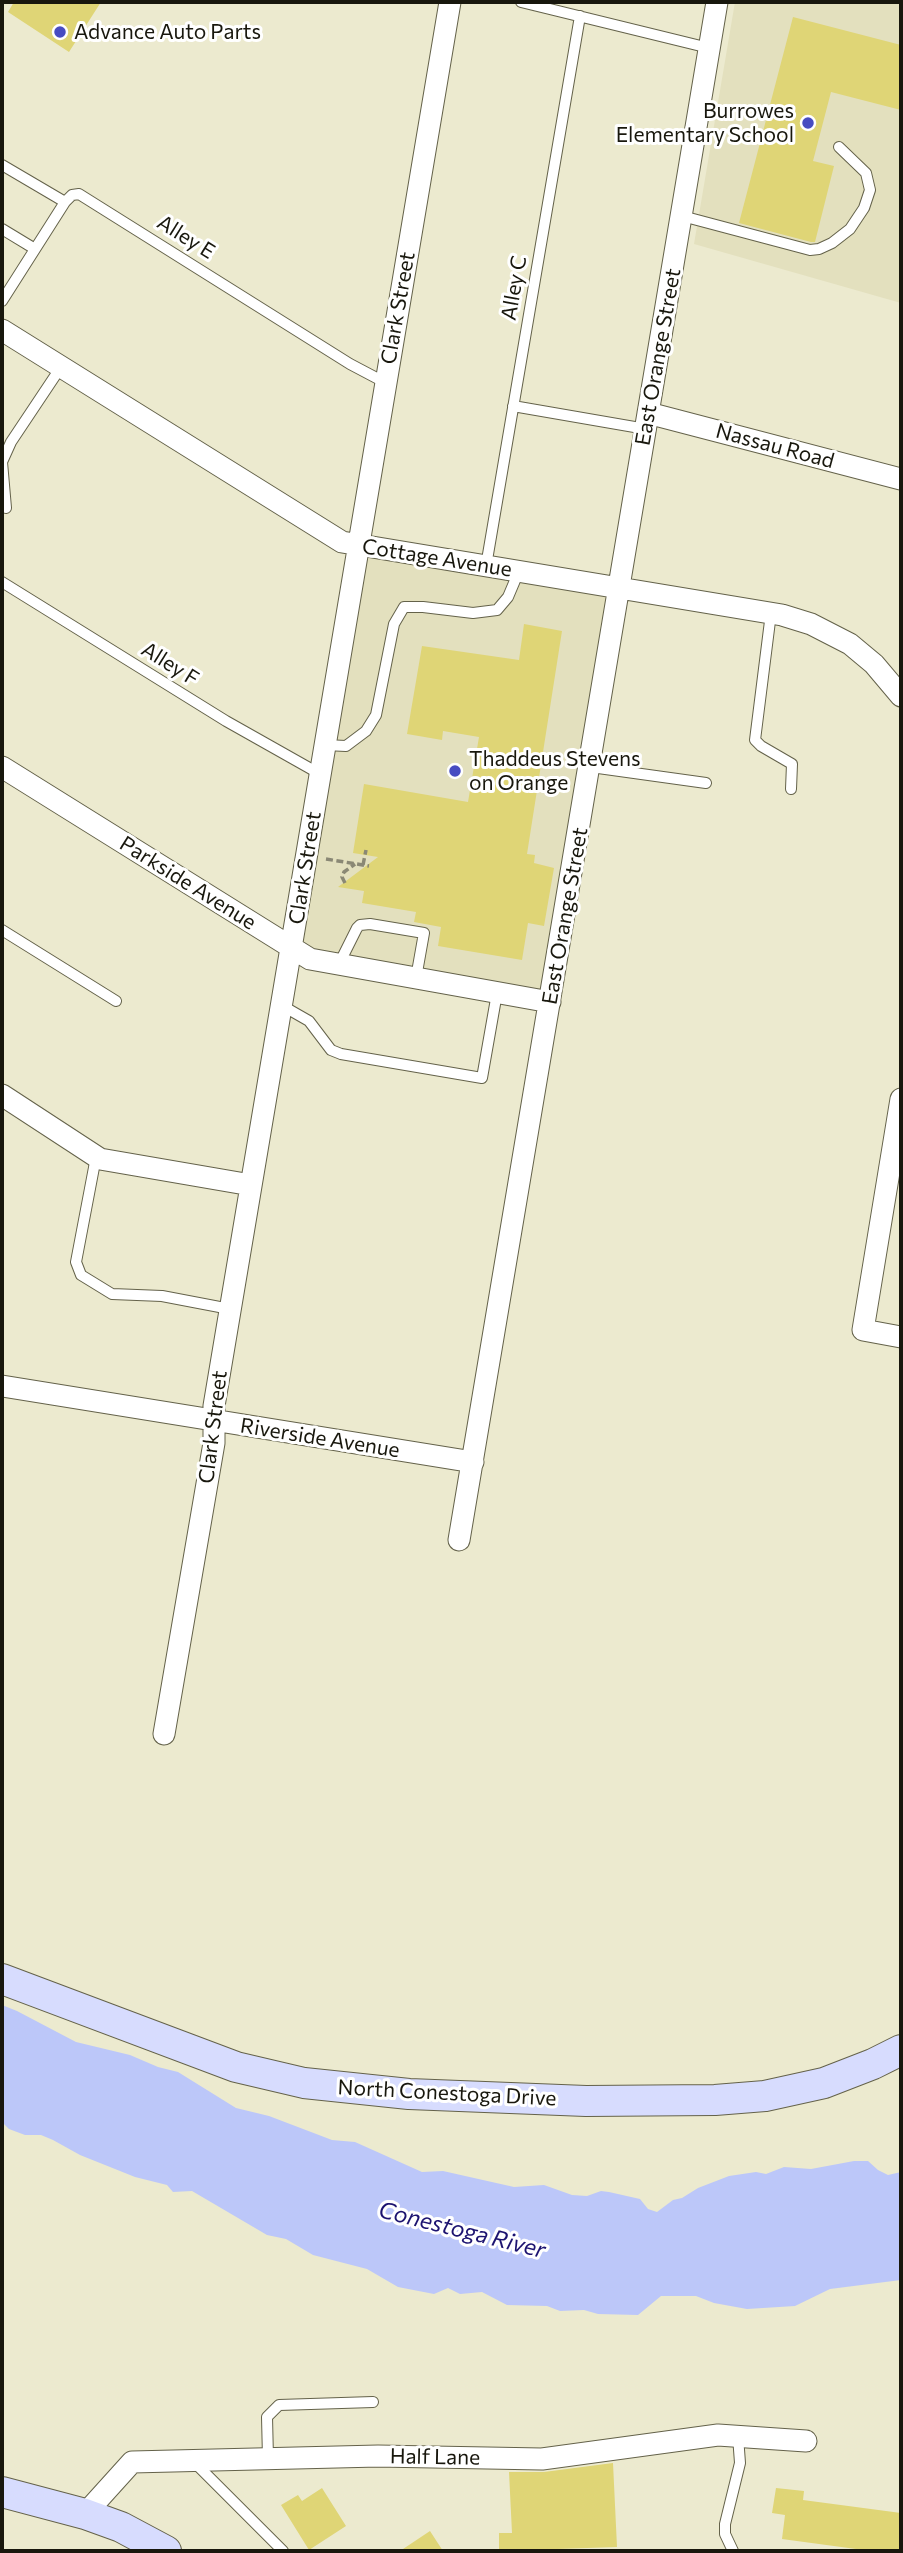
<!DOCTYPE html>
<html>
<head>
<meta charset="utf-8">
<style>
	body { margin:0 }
	#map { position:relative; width:903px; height:2553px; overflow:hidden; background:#eceacf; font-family:Commissioner,sans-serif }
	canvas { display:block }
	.frame { position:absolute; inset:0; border:4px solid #18170d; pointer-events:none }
</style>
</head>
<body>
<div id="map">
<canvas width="903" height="2553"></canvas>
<div class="frame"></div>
</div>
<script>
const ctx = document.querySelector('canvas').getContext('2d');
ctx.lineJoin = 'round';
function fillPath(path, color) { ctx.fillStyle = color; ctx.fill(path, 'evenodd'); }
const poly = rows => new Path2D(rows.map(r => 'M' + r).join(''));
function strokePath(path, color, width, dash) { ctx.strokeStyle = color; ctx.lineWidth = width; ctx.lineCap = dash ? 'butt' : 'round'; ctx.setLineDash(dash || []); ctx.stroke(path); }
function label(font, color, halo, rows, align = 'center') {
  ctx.font = font + ' Commissioner,sans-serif'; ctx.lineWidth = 6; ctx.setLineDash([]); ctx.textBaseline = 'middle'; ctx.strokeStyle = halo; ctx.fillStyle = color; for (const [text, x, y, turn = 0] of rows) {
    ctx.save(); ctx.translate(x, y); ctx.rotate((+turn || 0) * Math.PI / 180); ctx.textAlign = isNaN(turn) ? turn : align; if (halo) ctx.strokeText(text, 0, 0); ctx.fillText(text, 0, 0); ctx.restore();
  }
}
const built = poly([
	[735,2,901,2,901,303,694,244],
	[359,545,619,588,550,1002,291,948]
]);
const water = poly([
	[2,2005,17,2011,76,2042,130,2055,158,2067,178,2072,236,2108,269,2116,332,2140,355,2142,422,2172,443,2171,514,2187,544,2185,572,2195,587,2196,601,2191,609,2192,640,2199,648,2209,657,2212,673,2200,682,2198,698,2188,729,2176,756,2172,766,2174,784,2167,811,2169,854,2161,868,2161,878,2170,888,2175,901,2172,901,2280,830,2289,795,2306,747,2309,714,2303,696,2296,661,2296,638,2315,598,2314,584,2310,560,2311,547,2306,507,2305,482,2292,460,2294,448,2288,434,2294,398,2287,367,2269,313,2255,286,2239,267,2235,192,2191,173,2192,167,2185,135,2177,80,2155,53,2140,41,2135,25,2135,9,2129,2,2122]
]);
const building = poly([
	[14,2,101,2,69,52,8,12],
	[793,17,901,45,901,110,831,92,813,161,834,166,815,242,811,242,739,223],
	[524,624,562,631,527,854,535,855,534,863,554,868,544,926,528,923,522,960,438,946,441,927,414,922,416,912,362,903,364,891,338,887,378,857,353,853,364,784,468,802,479,737,443,731,442,740,407,734,422,646,519,660],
	[613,2463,617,2547,499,2551,499,2533,512,2533,509,2472,544,2472],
	[322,2488,346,2526,309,2550,281,2505,298,2495,302,2501],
	[776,2488,804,2491,803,2500,901,2513,901,2551,856,2551,856,2549,782,2539,785,2515,772,2513],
	[430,2531,443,2551,400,2551]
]);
const path = poly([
	[326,859,369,866],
	[363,865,366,850],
	[345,883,342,877,344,872,355,864]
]);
const lane = poly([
	[521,2,709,48],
	[2,165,65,202],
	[682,216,810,250,819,249,832,243,850,229,864,208,870,190,866,173,839,147],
	[2,229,35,249],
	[2,301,65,202,72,195,79,194,350,364,386,383],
	[513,406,646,429],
	[6,508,2,462,11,442,61,367],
	[486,566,580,16],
	[2,582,226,721,320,774],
	[771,613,755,740,761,746,792,764,791,789],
	[325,745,346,746,366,731,376,715,394,624,404,607,423,607,473,613,497,610,508,597,519,571],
	[591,767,706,783],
	[2,930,116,1001],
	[339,964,357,928,360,925,370,924,424,933,416,978],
	[281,1005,309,1021,331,1050,341,1054,482,1078,497,993],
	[96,1157,76,1262,81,1275,112,1294,162,1296,230,1309],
	[268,2458,267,2417,279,2405,373,2402],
	[194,2462,283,2551],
	[733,2551,725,2534,725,2524,740,2463,738,2436]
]);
const street = poly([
	[2,330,342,542,782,615,811,624,850,644,874,664,901,696],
	[648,413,901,479],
	[2,767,310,959,550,1002],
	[2,1095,100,1159,251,1185],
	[901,1099,863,1330,901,1337],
	[2,1386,473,1462],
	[459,1540,717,2],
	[164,1734,214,1443,214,1406,450,2],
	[85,2514,132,2462,378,2456,542,2459,718,2435,806,2441]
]);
const secondary = poly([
	[2,1979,236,2067,304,2083,409,2094,586,2101,715,2100,765,2096,824,2083,873,2064,901,2050],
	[2,2492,85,2514,121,2527,166,2551]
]);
const markers = [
	[60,32,7,"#474cc1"],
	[808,123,7,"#474cc1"],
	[455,771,7,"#474cc1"]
];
const poiNames = [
	["Advance Auto Parts",74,32],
	["Burrowes",794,111,"right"],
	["Elementary School",794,135,"right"],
	["Thaddeus Stevens",469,759],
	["on Orange",469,783]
];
const streetNames = [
	["Alley E",186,237,32],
	["Alley C",514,288,-80],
	["Clark Street",398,308,-80],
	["East Orange Street",658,357,-80],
	["Nassau Road",775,446,15],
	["Cottage Avenue",437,558,9],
	["Alley F",170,664,32],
	["Clark Street",305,868,-81],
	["Parkside Avenue",188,883,32],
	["East Orange Street",565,916,-80],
	["Clark Street",213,1427,-83],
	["Riverside Avenue",320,1438,9],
	["North Conestoga Drive",447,2093,3],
	["Half Lane",435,2457,1]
];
const waterNames = [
	["Conestoga River",462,2230,14]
];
fillPath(built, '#e3e0be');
fillPath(water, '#bcc7f9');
fillPath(building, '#dfd576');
strokePath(lane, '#64624a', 12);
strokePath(street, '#64624a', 23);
strokePath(secondary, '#64624a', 32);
strokePath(path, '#8a8875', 3.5, [7, 3.5]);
strokePath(lane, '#fff', 10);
strokePath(street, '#fff', 21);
strokePath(secondary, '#d7dcfe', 30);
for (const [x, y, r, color] of markers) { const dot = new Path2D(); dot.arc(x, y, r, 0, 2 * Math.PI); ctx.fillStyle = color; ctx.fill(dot); strokePath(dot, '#fff', 2.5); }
label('21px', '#18170d', '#fff', poiNames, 'left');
label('21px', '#18170d', '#fff', streetNames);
label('italic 23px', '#1c1370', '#fff', waterNames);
</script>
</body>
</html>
